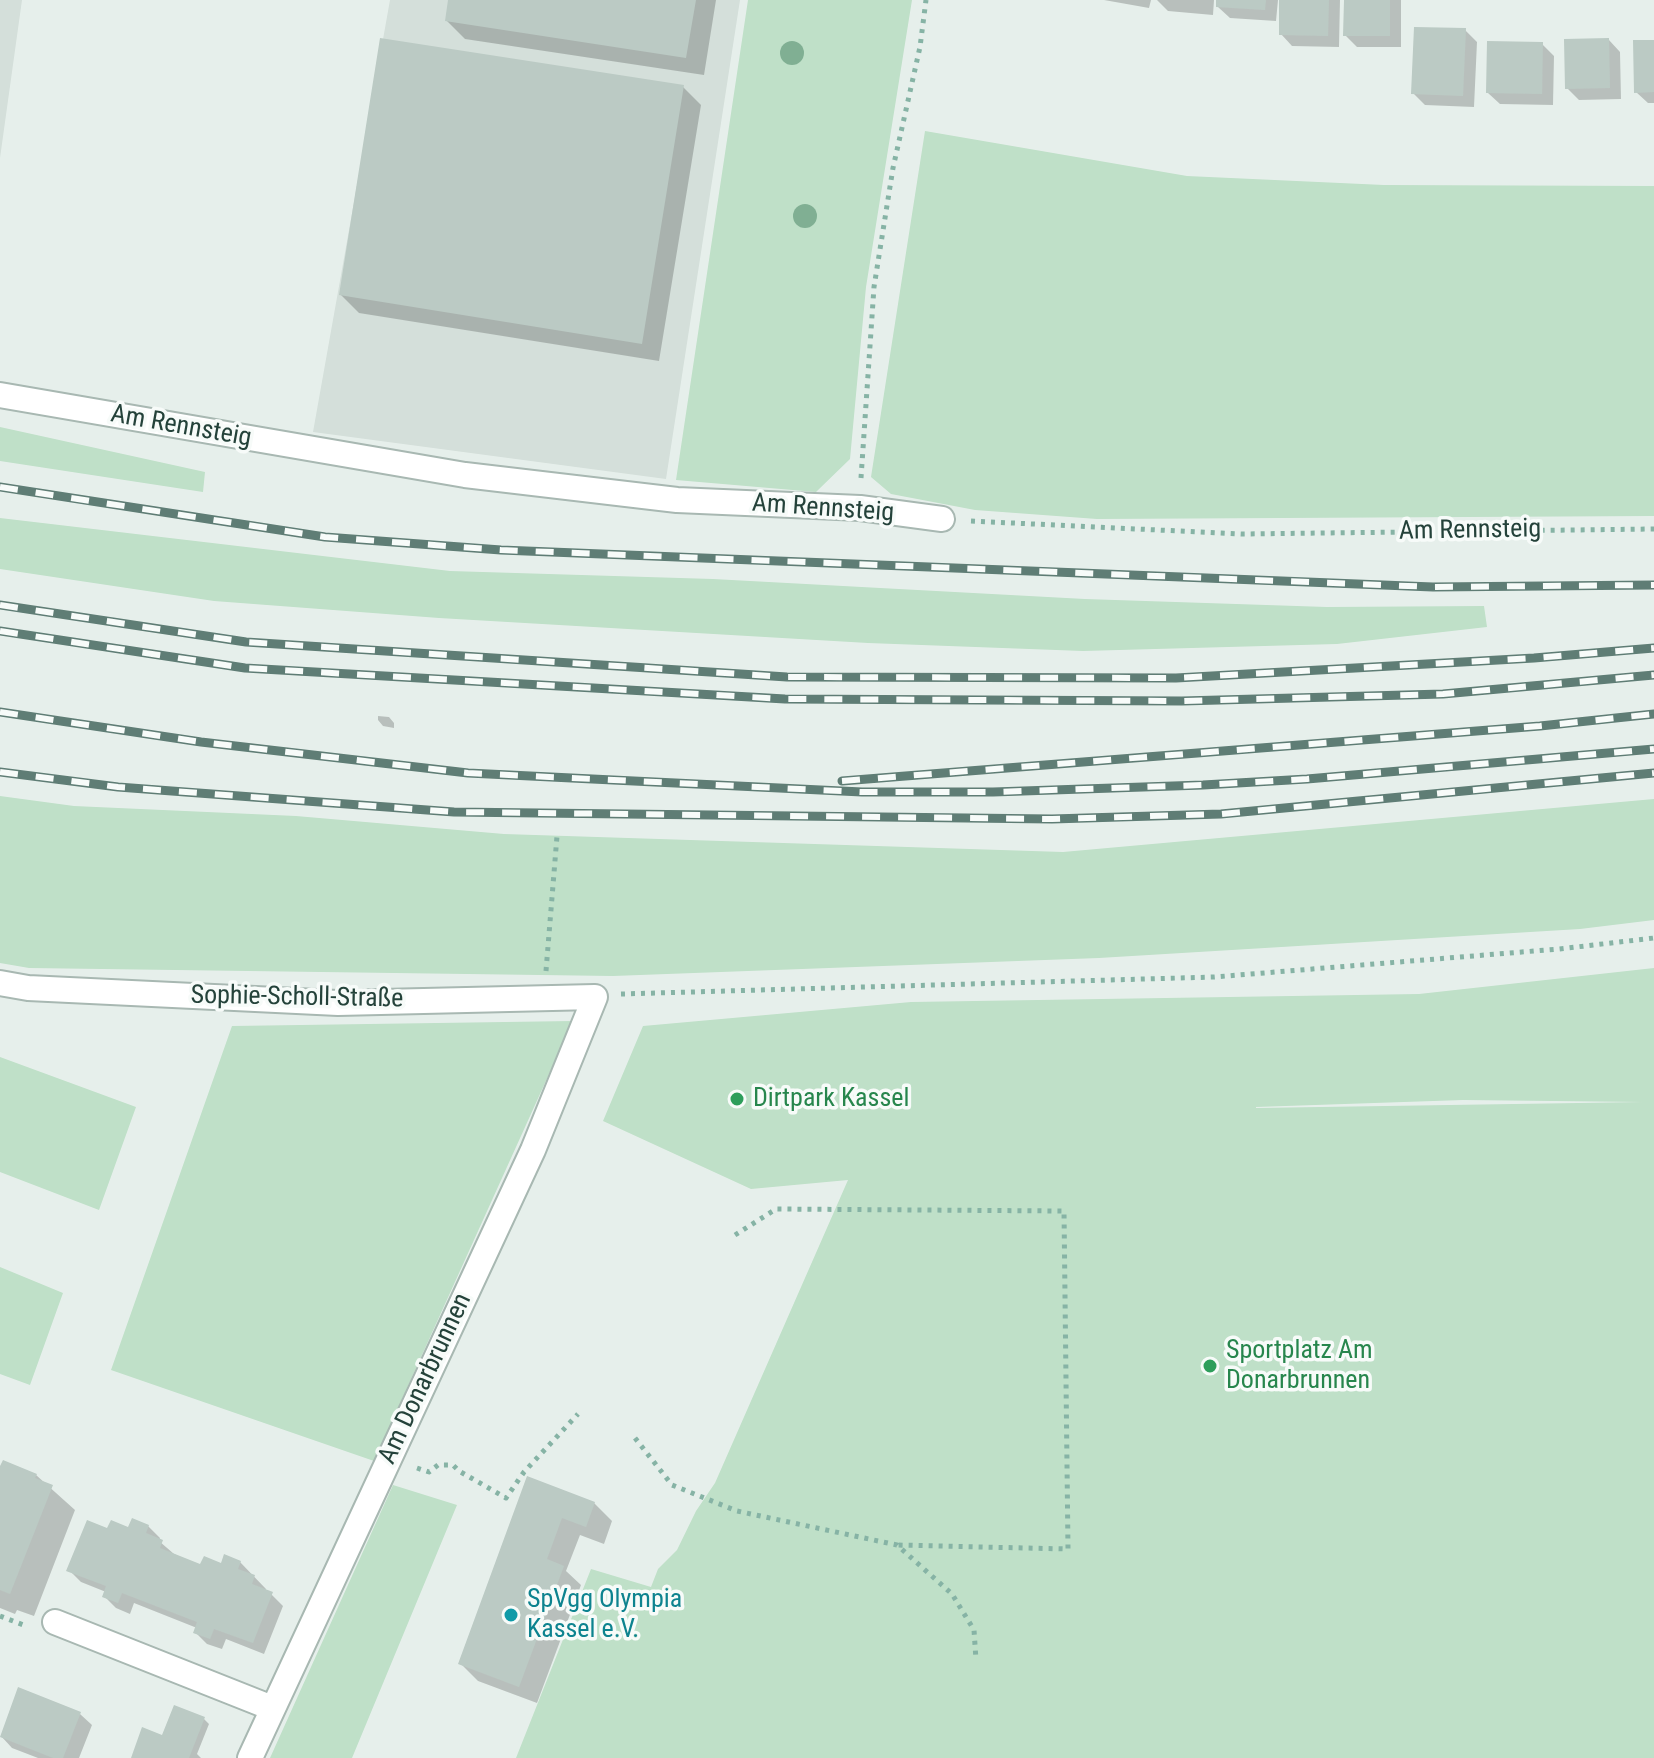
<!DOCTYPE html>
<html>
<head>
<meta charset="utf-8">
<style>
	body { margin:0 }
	canvas { display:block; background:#e6efeb }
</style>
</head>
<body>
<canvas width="1654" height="1758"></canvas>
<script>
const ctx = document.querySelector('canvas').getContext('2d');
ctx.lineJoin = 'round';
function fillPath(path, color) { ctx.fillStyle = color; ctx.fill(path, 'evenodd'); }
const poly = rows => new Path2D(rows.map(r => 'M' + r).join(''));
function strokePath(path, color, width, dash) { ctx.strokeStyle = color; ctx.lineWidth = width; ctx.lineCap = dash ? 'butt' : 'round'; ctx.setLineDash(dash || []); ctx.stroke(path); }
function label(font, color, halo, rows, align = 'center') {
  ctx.font = font + ' "Roboto Condensed",sans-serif'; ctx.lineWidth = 7; ctx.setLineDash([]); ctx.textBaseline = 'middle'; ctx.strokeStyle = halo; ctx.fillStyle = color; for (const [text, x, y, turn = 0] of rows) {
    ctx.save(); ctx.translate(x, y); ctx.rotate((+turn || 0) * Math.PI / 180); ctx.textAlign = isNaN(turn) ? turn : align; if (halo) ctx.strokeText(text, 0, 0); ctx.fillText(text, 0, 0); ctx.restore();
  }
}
const built = poly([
	[0,0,22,0,0,158],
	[390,0,740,0,666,479,313,432]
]);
const green = poly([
	[748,0,912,0,866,287,850,459,816,492,676,480],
	[925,131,1187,176,1384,185,1654,186,1654,516,1097,519,975,510,891,494,871,477],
	[0,427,205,472,203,492,0,461],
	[0,518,450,571,713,579,1085,599,1327,607,1484,606,1487,627,1337,644,1083,651,868,643,439,618,214,601,0,569],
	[0,796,74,806,296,816,504,834,1063,852,1654,799,1654,920,1580,929,1099,958,613,976,29,968,0,963],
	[1654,968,1654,1758,516,1758,591,1569,651,1587,658,1569,677,1550,696,1511,715,1483,848,1180,751,1189,603,1121,643,1026,911,1002,1419,994],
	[1463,1100,1643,1102,1256,1108,1256,1107],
	[573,1021,374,1461,111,1370,232,1026],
	[0,1057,136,1107,99,1210,0,1172],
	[0,1267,63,1293,30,1385,0,1374],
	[393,1485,457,1505,352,1758,270,1758]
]);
const shadow = poly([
	[450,0,716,0,704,75,465,39,447,21],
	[1104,0,1151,0,1149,8],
	[1157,0,1214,0,1213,15,1168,11],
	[1218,0,1278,0,1276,21,1230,18,1218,7],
	[1281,0,1340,0,1339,47,1292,46,1281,34],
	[1346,0,1401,0,1401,47,1357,47,1345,35],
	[1465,30,1477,42,1474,107,1425,105,1413,93],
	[1609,40,1620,52,1621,99,1579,100,1567,88],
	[1654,42,1654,103,1648,103,1636,92],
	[1542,44,1554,56,1553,105,1500,104,1488,93],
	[683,87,701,105,659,361,359,313,341,295],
	[378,716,389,717,394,723,394,728,383,726,378,720],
	[0,1467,36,1475,75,1510,34,1616,17,1610,15,1614,0,1608],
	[528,1479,594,1503,612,1521,604,1544,580,1535,566,1571,581,1585,537,1703,478,1681,460,1663],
	[148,1526,160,1538,159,1541,174,1554,201,1567,240,1562,266,1589,265,1591,271,1594,283,1606,264,1654,226,1639,222,1649,207,1644,196,1633,197,1628,134,1603,130,1614,116,1608,104,1596,106,1592,81,1582,69,1570,108,1531],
	[80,1714,92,1725,79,1758,38,1758,12,1748,1,1736],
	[204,1719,209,1724,197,1754,201,1758,133,1758]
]);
const building = poly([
	[448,0,696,0,686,58,445,21],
	[1216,0,1266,0,1265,10,1216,7],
	[1279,0,1329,0,1328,36,1279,35],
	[1344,0,1390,0,1390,36,1343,36],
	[1414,27,1466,28,1463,96,1411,94],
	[380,38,684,85,642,344,339,295],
	[1609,38,1610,88,1565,89,1564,39],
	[1633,40,1654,40,1654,92,1634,93],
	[1487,41,1543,42,1542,94,1486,93],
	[3,1460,37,1474,35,1478,53,1485,10,1594,0,1590,0,1466],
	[527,1476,595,1502,586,1527,562,1518,547,1559,564,1566,519,1687,458,1664],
	[132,1518,149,1525,146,1533,163,1540,160,1548,200,1564,204,1556,221,1563,224,1554,241,1561,238,1569,255,1575,252,1584,273,1592,253,1643,214,1629,210,1639,193,1633,197,1622,122,1593,118,1603,102,1597,106,1586,66,1571,87,1520,107,1528,111,1520,128,1527],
	[18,1687,81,1712,63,1758,53,1758,0,1737],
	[174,1705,205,1717,189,1758,131,1758,142,1727,162,1735]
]);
const path = poly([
	[861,478,874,287,893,168,920,47,926,0],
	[971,521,1241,534,1654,529],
	[546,971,557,836],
	[621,994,1214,977,1559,949,1654,938],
	[735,1235,776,1209,1064,1211,1068,1549,897,1545],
	[635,1438,672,1485,737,1511,897,1545,952,1594,974,1630,976,1660],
	[417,1468,429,1472,438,1465,453,1465,459,1471,506,1498,524,1472,578,1414],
	[0,1616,26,1626]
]);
const minor = poly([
	[0,395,465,475,677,500,860,508,942,519],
	[0,983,28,988,338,1003,595,997,533,1150,250,1758],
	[55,1622,272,1708]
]);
const rail = poly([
	[0,487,325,537,501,550,1433,587,1654,585],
	[0,605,246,642,787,677,1176,678,1534,658,1654,648],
	[0,631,245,668,785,699,1182,701,1443,694,1654,675],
	[0,712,201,742,468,773,862,792,993,792,1203,785,1307,779,1654,749],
	[0,772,118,787,454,812,1052,819,1221,814,1654,773],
	[842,781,1540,726,1654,714]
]);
const trees = [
	[792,53],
	[805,216]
];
const markers = [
	[737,1099,8,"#2e9e5b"],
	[1210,1366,8,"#2e9e5b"],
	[511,1615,8,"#0f9aa8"]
];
const streetNames = [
	["Am Rennsteig",181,427,10],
	["Am Rennsteig",823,509,4],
	["Am Rennsteig",1470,531,-1],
	["Sophie-Scholl-Straße",297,998,1],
	["Am Donarbrunnen",426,1379,-65]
];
const leisureNames = [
	["Dirtpark Kassel",753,1099],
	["Sportplatz Am",1226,1351],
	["Donarbrunnen",1226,1381]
];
const cultureNames = [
	["SpVgg Olympia",527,1600],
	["Kassel e.V.",527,1630]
];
fillPath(built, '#d4dfda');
fillPath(green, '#bfe0c8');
fillPath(shadow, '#0003');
fillPath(building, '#bbcac4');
strokePath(minor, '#a8b8b2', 28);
strokePath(path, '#86b3a5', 5, [4, 6]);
strokePath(minor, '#fff', 24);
strokePath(rail, '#5f7d75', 9);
strokePath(rail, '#f7fbf9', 6, [18]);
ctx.fillStyle = '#80af93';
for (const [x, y] of trees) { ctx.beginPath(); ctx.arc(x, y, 12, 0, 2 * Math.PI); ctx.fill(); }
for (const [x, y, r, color] of markers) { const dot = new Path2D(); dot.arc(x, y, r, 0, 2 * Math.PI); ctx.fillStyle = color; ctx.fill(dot); strokePath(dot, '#f7fbf9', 3); }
label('26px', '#24423a', '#f7fbf9', streetNames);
label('26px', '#27864d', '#f7fbf9', leisureNames, 'left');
label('26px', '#0d838f', '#f7fbf9', cultureNames, 'left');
</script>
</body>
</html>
